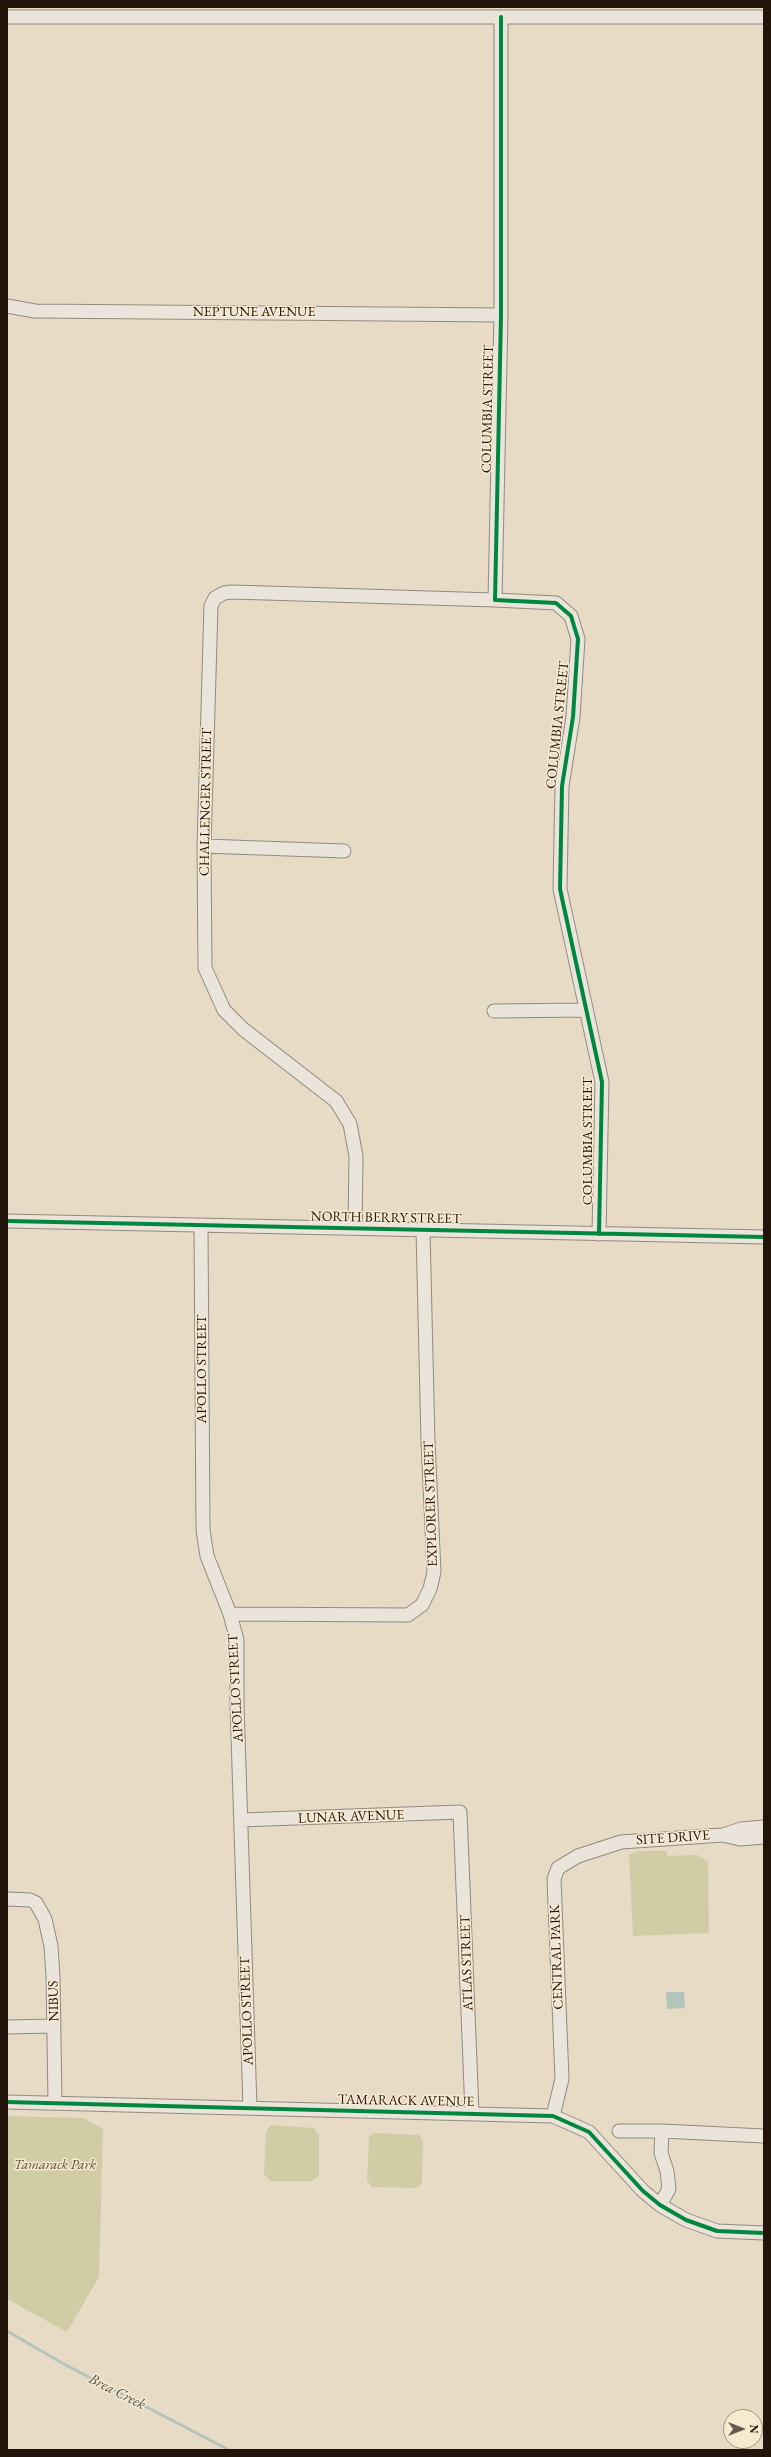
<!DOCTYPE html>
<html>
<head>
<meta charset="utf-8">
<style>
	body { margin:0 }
	#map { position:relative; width:771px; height:2457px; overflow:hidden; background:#e7dbc6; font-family:"EB Garamond",serif }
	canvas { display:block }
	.frame { position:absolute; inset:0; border:8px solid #22140a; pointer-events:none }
	.north { position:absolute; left:723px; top:2409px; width:40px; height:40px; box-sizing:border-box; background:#f8ead1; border:1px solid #a29481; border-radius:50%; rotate:90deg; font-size:11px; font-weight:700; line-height:16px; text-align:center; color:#22140a }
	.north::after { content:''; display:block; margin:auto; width:14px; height:18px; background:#675a4c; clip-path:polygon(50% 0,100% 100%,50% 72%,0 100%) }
</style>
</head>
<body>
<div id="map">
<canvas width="771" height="2457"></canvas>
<div class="frame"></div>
<div class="north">N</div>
</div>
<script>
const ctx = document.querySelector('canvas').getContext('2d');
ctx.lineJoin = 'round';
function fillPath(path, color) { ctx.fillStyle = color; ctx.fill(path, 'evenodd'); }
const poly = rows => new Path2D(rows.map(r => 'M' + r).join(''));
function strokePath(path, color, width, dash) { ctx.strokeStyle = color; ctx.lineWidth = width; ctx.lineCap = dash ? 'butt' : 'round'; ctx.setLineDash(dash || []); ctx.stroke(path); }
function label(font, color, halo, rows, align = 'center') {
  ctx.font = font + ' "EB Garamond",serif'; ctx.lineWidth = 3; ctx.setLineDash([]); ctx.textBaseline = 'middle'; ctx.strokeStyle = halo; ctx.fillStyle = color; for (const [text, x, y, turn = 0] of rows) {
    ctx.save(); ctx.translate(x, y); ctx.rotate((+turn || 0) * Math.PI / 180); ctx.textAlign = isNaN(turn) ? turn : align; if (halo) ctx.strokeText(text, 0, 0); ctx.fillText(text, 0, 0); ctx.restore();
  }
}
const green = poly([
	[637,1851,667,1851,667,1856,698,1855,708,1862,709,1933,633,1936,629,1855],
	[7,2116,84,2118,103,2129,99,2277,67,2332,7,2299],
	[271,2125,313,2128,319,2134,319,2176,312,2181,271,2181,264,2175,266,2131],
	[374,2133,419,2135,423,2140,422,2184,416,2188,372,2187,367,2180,369,2136]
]);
const water = poly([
	[666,1992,684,1992,685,2008,667,2009]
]);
const stream = poly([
	[7,2331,62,2363,229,2450]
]);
const minor = poly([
	[7,17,764,17],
	[501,17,501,315,495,600,556,603,571,616,578,639,573,717,562,786,560,889,602,1082,599,1234],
	[7,306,35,311,501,315],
	[204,846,344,851],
	[494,1011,586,1010],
	[7,1221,764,1237],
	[201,1226,203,1530,207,1556,230,1614,237,1640,237,1705,250,2107],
	[355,1228,356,1156,350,1124,336,1101,243,1029,224,1010,205,968,204,846,211,606,215,598,224,593,232,592,495,600],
	[230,1614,408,1615,422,1605,430,1589,434,1572,428,1441,423,1230],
	[241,1820,460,1812,472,2113],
	[723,1835,741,1829,764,1827],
	[7,1899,30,1900,36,1903,45,1919,51,1946,53,1976,55,2103],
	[7,2027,54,2026],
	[7,2102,553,2116,589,2132,643,2191,660,2205,686,2220,717,2231,764,2233],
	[553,2116,562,2079,554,1879,558,1868,578,1856,621,1842,723,1835,740,1839,764,1837],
	[619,2131,662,2131],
	[660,2205,669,2189,667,2171,661,2153,662,2131,764,2136]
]);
const cycleway = poly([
	[501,17,501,315,495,600,556,603,571,616,578,639,573,717,562,786,560,889,602,1082,599,1234],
	[7,1221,764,1237],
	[7,2102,553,2116,589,2132,643,2191,660,2205,686,2220,717,2231,764,2233]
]);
const streetNames = [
	["NEPTUNE AVENUE",254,312],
	["COLUMBIA STREET",488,409,-89],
	["COLUMBIA STREET",558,725,-84],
	["CHALLENGER STREET",206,802,-89],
	["COLUMBIA STREET",588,1141,-90],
	["NORTH BERRY STREET",386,1218,1],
	["APOLLO STREET",202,1369,-90],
	["EXPLORER STREET",431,1504,-92],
	["APOLLO STREET",236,1688,-93],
	["LUNAR AVENUE",351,1817,-2],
	["SITE DRIVE",673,1838,-4],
	["CENTRAL PARK",557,1957,-92],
	["ATLAS STREET",467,1963,-92],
	["NIBUS",54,2001,-91],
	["APOLLO STREET",247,2011,-92],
	["TAMARACK AVENUE",406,2101,1]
];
const parkNames = [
	["Tamarack Park",55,2165]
];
const waterNames = [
	["Brea Creek",117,2392,27]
];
fillPath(green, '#d2cca6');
fillPath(water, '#b3c5bb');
strokePath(stream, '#b3c5bb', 3);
strokePath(minor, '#928a7d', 15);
strokePath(minor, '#eae4da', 13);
strokePath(cycleway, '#00873e', 4);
label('14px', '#22140a', '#f8ead1', streetNames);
label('italic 14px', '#5a5037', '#f8ead1', parkNames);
label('italic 15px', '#4d4e46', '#f8ead1', waterNames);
</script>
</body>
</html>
